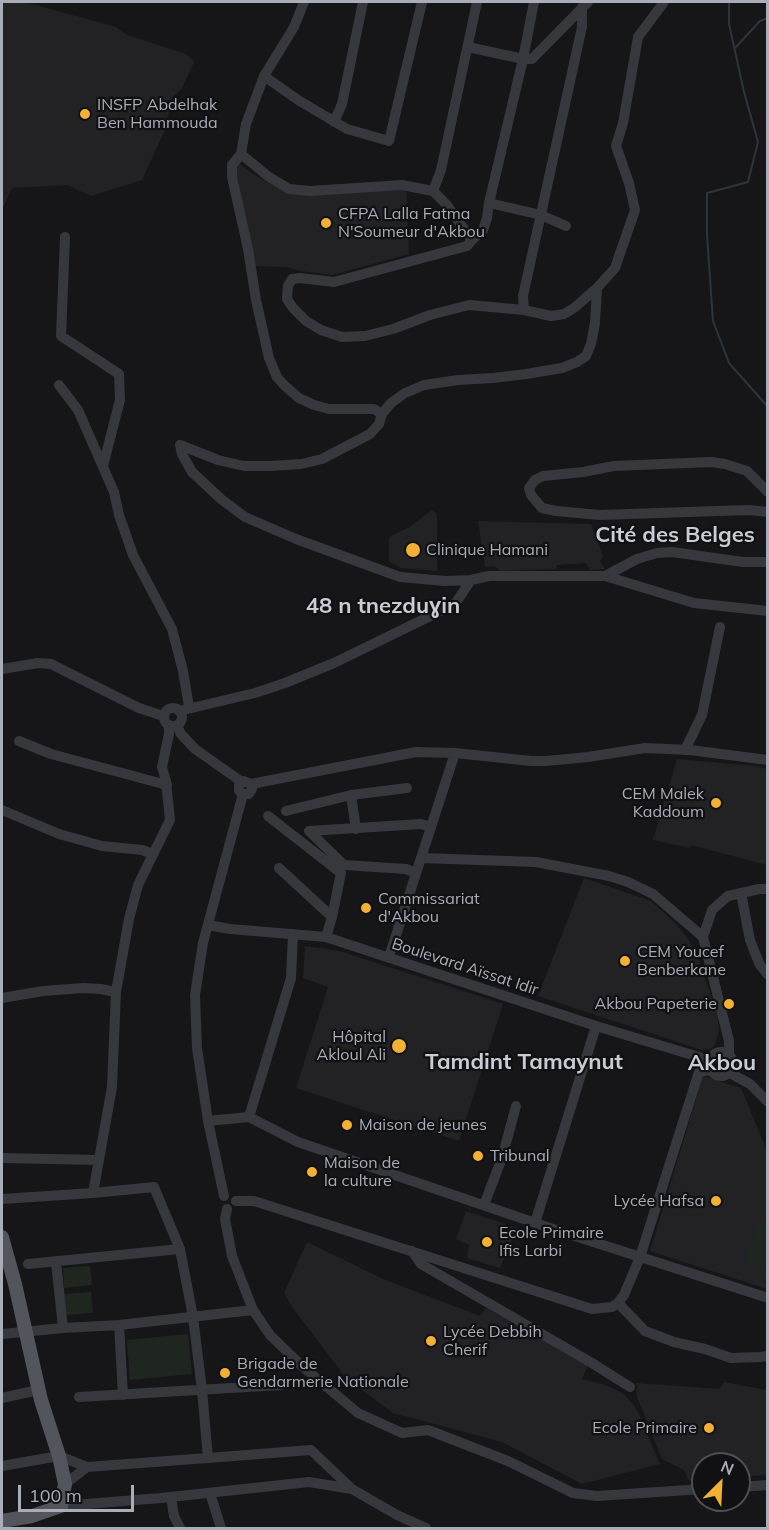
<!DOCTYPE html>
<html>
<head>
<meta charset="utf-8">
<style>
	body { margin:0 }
	#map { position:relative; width:769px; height:1530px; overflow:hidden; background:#161618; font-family:Mulish,sans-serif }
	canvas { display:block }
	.frame { position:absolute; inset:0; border:3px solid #a8adb8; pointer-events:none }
	.north { position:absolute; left:691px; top:1452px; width:60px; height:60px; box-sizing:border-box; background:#111113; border:2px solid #4d4f55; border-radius:50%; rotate:24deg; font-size:16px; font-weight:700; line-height:24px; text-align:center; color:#a8adb8 }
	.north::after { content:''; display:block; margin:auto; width:21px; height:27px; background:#f2b134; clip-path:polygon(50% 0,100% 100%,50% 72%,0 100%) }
	.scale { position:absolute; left:18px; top:1485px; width:116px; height:27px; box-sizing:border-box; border:3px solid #a8adb8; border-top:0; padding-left:8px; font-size:18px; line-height:21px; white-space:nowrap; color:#a8adb8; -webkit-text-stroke:4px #111113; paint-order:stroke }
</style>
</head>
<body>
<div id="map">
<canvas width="769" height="1530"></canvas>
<div class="frame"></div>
<div class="north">N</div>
<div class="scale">100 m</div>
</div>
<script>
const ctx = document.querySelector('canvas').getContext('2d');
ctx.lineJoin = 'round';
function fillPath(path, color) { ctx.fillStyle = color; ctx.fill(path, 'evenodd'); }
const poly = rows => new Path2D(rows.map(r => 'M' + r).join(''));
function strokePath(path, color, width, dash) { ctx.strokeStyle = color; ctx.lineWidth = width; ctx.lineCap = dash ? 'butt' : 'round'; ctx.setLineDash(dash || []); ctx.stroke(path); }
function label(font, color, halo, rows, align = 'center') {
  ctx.font = font + ' Mulish,sans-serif'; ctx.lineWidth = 4.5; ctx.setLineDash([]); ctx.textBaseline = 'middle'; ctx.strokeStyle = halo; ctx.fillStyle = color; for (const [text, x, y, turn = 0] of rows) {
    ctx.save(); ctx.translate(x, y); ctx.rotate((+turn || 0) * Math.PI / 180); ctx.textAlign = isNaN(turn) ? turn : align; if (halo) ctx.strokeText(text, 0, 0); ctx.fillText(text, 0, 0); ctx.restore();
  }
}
const built = poly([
	[2,2,25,2,116,27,127,35,186,54,194,62,182,88,172,98,165,130,142,180,91,196,67,185,12,188,4,206,2,206],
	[238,162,251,173,285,192,406,185,409,254,332,275,300,271,287,267,254,266,234,166],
	[432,510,437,515,437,571,400,568,389,561,389,539,391,536,408,528],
	[478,521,591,524,603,556,600,561,605,569,590,570,586,563,557,565,556,569,500,571,494,566,485,567],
	[677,759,756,766,767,769,767,865,691,845,690,848,653,840],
	[584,878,651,901,674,922,686,936,697,955,717,1013,719,1029,718,1035,715,1045,710,1049,702,1050,538,996],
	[305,946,340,951,503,1004,459,1141,296,1088,328,987,303,978],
	[703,1076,741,1088,767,1151,767,1289,650,1251],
	[466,1211,517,1228,500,1268,467,1258,469,1245,456,1239],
	[307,1242,383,1279,480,1316,486,1308,588,1365,582,1379,605,1385,623,1393,633,1404,638,1412,660,1464,582,1484,502,1442,393,1413,346,1378,292,1307,284,1293],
	[724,1382,767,1390,767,1475,739,1477,739,1464,703,1464,703,1480,689,1481,684,1470,662,1459,637,1397,636,1383,720,1389]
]);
const green = poly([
	[759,1220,767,1222,767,1270,745,1263],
	[90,1266,92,1285,64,1288,63,1268],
	[91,1292,93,1313,66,1315,64,1294],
	[188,1334,192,1374,130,1380,127,1340]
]);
const stream = poly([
	[729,2,729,24,744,92,758,142,748,182,707,193,707,235,713,321,729,363,768,407],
	[735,48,760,21,768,18]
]);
const minor = poly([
	[304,2,294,27,264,76,246,124,241,154,232,165,232,177,248,249,256,300,269,358,277,377,285,386,299,398,314,405,329,409,374,409,382,414],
	[468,47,523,59,532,59,588,2],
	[264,76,298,100,347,129,389,141,422,2],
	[334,122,342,104,363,2],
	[241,154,269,177,289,189,310,191,402,185,433,191,446,204,472,240,467,246,334,282,300,278,292,279,288,286,287,299,293,308,306,321,321,330,342,337,365,336,393,329,430,315,469,305,524,310,551,316,564,314,574,308,597,288,615,268,635,210,629,183,616,146,623,123,638,37,664,2],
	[433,191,441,170,477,2],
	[489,203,541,215,566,226],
	[65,237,61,336,119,374,120,400,103,466],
	[472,240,483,230,487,218,489,203,523,59,534,2],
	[524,310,523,296,582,27,582,7],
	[59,385,78,410,114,492,119,515,133,555,172,629,183,671,189,707],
	[180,445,218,460,244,466,271,466,301,464,322,459,370,434,379,424,382,414,391,403,405,393,424,385,458,380,493,378,526,374,562,368,577,362,586,356,591,344,595,323,597,288],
	[180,445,182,454,192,472,221,499,245,517,296,539,400,577,445,581,471,580],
	[768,492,747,471,725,464,711,462,614,466,583,472,543,476,535,480,529,488,531,495,542,508,556,511,600,515,717,511,749,510,768,512],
	[605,576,637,559,657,553,672,552,743,562,768,562],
	[2,669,38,663,51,664,139,708,163,716],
	'164 717a9 9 0 1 1 18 0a9 9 0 1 1-18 0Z',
	[179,711,255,693,285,683,334,663,455,604,471,580,489,576,605,576,694,603,768,611],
	[169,726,169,734,162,767,166,781,170,820,138,885,129,919,116,992,112,1087,93,1193,154,1187,180,1249,193,1317,202,1390,208,1458,311,1450,352,1489],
	[177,726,181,734,195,749,242,782],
	[19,741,51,754,167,785],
	[685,750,702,715,720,627],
	[251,784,252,789,249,794,243,794,239,791,239,785,244,781,251,784,416,752,455,753,531,761,546,761,588,757,645,748,690,750,768,760],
	[351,795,356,829],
	[2,810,59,834,102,846,142,850,153,854],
	[286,811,351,795,407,788],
	[268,816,341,873,332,917],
	[309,831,421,824,431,827],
	[309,831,344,865,406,869,416,873],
	[421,858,536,862,609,876,628,882,653,894,703,937],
	[279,868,332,917,326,937],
	[741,893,750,940,755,953,760,965,768,975],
	[208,925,230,929,326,937,596,1026,699,1057,708,1062],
	[389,957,455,753],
	[2,998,43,991,83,988,101,989,116,992],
	'709 1064a12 12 0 1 1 24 0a12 12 0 1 1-24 0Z',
	[729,1055,729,1041,703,937,712,910,728,896,759,889,768,889],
	[730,1073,750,1084,768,1102],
	[249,1117,291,978,293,934],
	[208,1121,249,1117,298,1142,553,1229,768,1298],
	[2,1158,99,1160],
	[224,1196,208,1121,197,1048,195,995,203,943,243,794],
	[2,1199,93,1193],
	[236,1201,254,1201,592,1309,612,1307,618,1303,624,1295,640,1257,699,1072,710,1070],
	[484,1205,502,1158,516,1106],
	[227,1209,225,1219,232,1256,253,1310,270,1335,303,1367,358,1413,402,1433,428,1430,508,1461,573,1493,597,1496,703,1489],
	[535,1223,596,1026],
	[412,1251,421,1264,592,1363,630,1387],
	[56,1262,63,1328],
	[28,1264,180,1249],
	[618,1303,645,1331,674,1342,705,1349,731,1358,760,1357,768,1356],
	[119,1325,123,1395],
	[2,1334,63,1328,119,1325,253,1310],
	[79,1397,281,1385],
	[2,1398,38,1390],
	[2,1466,59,1456,87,1467,208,1458],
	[65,1484,87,1467],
	[739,1487,768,1485],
	[210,1493,221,1528],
	[171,1497,174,1516,180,1528],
	[61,1506,161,1498,309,1482,352,1489,397,1515,426,1528]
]);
const major = poly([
	[2,1237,15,1284,41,1400,59,1456,65,1484,61,1506,32,1516,2,1521]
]);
const markers = [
	[85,114,6,"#f2b134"],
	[326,223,6,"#f2b134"],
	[413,550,8,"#f2b134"],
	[716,803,6,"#f2b134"],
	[366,908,6,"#f2b134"],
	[625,961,6,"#f2b134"],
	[729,1004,6,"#f2b134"],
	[399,1046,8,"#f2b134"],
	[347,1125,6,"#f2b134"],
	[478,1156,6,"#f2b134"],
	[312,1172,6,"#f2b134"],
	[716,1201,6,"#f2b134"],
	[487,1242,6,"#f2b134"],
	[431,1341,6,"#f2b134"],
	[225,1373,6,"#f2b134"],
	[709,1428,6,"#f2b134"]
];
const poiNames = [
	["INSFP Abdelhak",97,105],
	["Ben Hammouda",97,123],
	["CFPA Lalla Fatma",338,214],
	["N'Soumeur d'Akbou",338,232],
	["Clinique Hamani",426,550],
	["CEM Malek",704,794,"right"],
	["Kaddoum",704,812,"right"],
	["Commissariat",378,899],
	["d'Akbou",378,917],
	["CEM Youcef",637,952],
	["Benberkane",637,970],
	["Akbou Papeterie",717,1004,"right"],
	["Hôpital",386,1037,"right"],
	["Akloul Ali",386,1055,"right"],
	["Maison de jeunes",359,1125],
	["Tribunal",490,1156],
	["Maison de",324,1163],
	["la culture",324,1181],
	["Lycée Hafsa",704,1201,"right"],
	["Ecole Primaire",499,1233],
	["Ifis Larbi",499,1251],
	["Lycée Debbih",443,1332],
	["Cherif",443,1350],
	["Brigade de",237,1364],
	["Gendarmerie Nationale",237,1382],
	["Ecole Primaire",697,1428,"right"]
];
const streetNames = [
	["Boulevard Aïssat Idir",465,967,18]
];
const districtNames = [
	["Cité des Belges",675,535],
	["48 n tnezduɣin",383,606],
	["Tamdint Tamaynut",524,1062],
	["Akbou",722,1063]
];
fillPath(built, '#222225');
fillPath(green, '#1e261f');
strokePath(stream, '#2c353c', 2);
strokePath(minor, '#37383d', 10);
strokePath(major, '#53555c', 14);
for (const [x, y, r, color] of markers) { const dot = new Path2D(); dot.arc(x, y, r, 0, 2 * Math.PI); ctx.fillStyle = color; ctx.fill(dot); strokePath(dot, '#111113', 2); }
label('16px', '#a8adb8', '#111113', poiNames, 'left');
label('16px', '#a8adb8', '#111113', streetNames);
label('bold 22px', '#c9ccd4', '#111113', districtNames);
</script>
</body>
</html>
